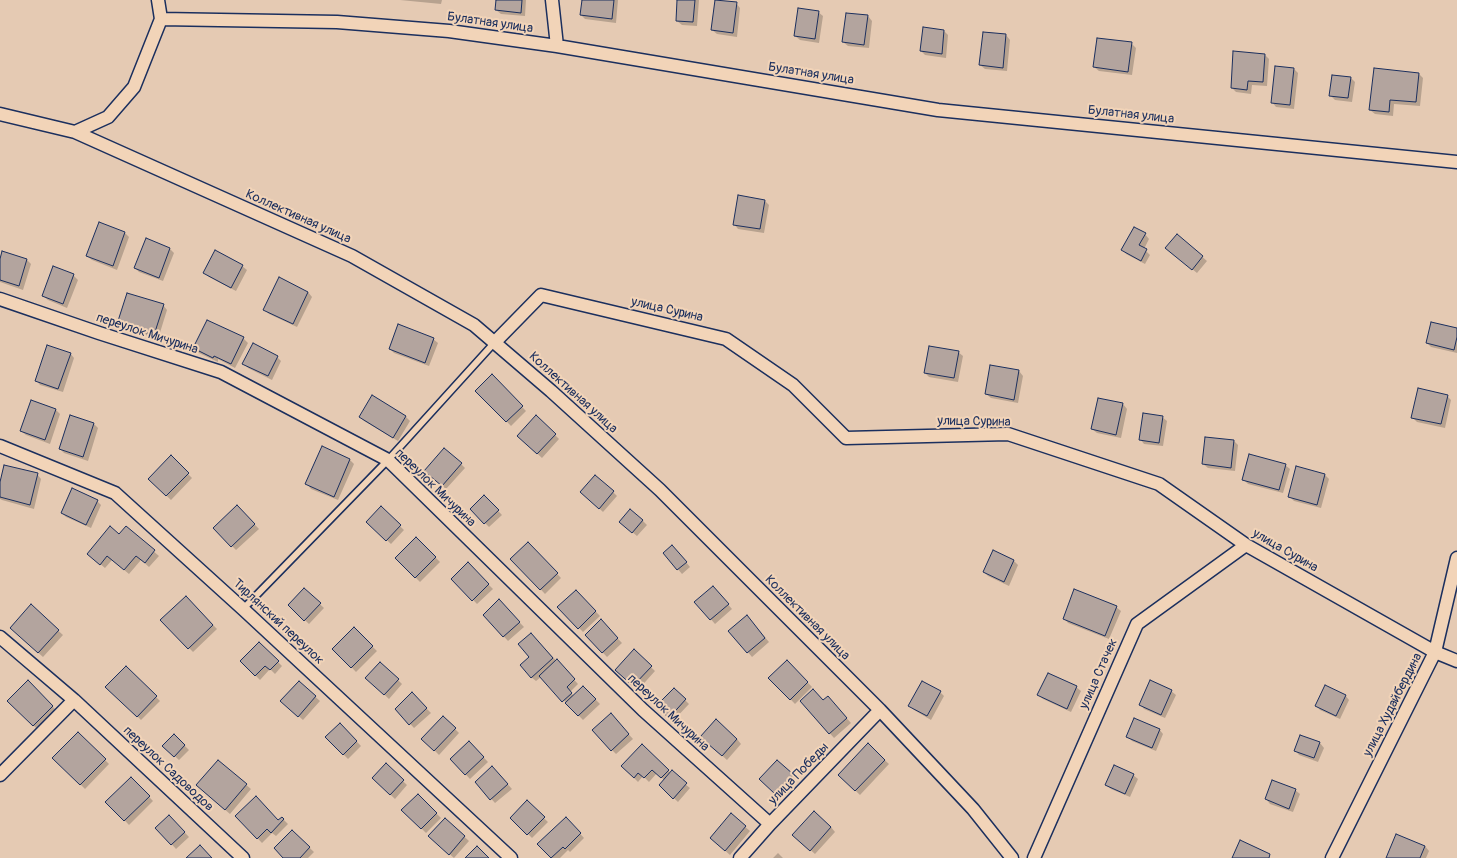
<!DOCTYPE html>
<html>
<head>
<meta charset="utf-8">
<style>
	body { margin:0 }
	canvas { display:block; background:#e5cab3 }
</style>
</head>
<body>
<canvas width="1457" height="858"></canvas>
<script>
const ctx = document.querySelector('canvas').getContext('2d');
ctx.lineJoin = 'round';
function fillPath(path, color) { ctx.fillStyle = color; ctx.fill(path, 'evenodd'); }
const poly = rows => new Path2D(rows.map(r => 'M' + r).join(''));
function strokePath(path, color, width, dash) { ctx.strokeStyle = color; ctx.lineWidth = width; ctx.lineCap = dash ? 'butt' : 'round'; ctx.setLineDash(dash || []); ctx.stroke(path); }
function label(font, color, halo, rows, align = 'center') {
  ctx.font = font + ' Pangolin,sans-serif'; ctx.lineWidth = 4; ctx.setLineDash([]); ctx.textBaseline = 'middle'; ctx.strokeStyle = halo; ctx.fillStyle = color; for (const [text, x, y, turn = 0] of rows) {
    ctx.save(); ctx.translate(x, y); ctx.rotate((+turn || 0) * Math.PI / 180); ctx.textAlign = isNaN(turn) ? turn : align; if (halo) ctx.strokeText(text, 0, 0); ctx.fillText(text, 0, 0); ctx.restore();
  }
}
const shadow = poly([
	[400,0,442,0,441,4],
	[497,0,526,0,525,16,501,14,496,10],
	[583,0,618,0,616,23,585,19,581,15],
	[678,0,699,0,697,26,682,25,677,21],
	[736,3,740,8,737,37,717,34,712,30],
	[818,12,823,16,819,43,800,40,795,36],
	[847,14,868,16,872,21,869,48,848,46,843,42],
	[944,31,948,35,946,58,925,55,921,51],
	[984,33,1006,35,1010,40,1007,71,985,69,980,65],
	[1131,43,1136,48,1132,75,1099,71,1094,67],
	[1234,52,1265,55,1269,59,1267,86,1252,85,1251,94,1236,92,1232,88],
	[1294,69,1298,73,1294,109,1276,107,1272,102],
	[1419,74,1423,78,1420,106,1394,104,1393,116,1375,114,1370,110],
	[1351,78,1355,82,1352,102,1335,100,1330,95],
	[765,201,769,205,764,233,738,229,734,224],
	[125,233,129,237,117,270,92,260,87,256],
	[1145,234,1149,239,1144,249,1150,255,1145,264,1126,254,1122,249],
	[1177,235,1207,261,1197,273,1171,252],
	[146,239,170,249,174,253,163,281,139,272,135,268],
	[3,252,27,260,31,264,23,290,0,282,0,262],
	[242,266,247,270,236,291,209,277,205,273],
	[73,275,78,280,67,308,48,300,43,296],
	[308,292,312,297,297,327,269,314,264,309],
	[163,305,167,310,158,339,123,328,118,324],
	[1457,329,1457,353,1431,347,1427,343],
	[243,338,248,343,235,368,218,359,218,362,199,353,194,348],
	[433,339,438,343,429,366,394,353,390,349],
	[958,352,963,356,958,382,929,377,925,373],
	[70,353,74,358,63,392,40,385,36,380],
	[277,357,281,361,272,380,248,368,244,364],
	[1019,371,1023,376,1018,403,991,398,986,394],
	[492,376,526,411,511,426,477,391],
	[1447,396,1451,400,1445,428,1417,422,1413,418],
	[372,397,406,417,410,421,398,441,364,421,360,417],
	[1099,399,1123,404,1127,409,1121,438,1097,433,1092,429],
	[32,402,56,410,60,414,50,444,26,435,21,431],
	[536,416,559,439,542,458,518,436],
	[1162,417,1167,421,1163,446,1144,444,1140,439],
	[94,424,98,428,88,461,64,453,60,449],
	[1206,438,1234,441,1238,445,1235,471,1208,468,1203,464],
	[323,448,350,460,354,464,338,500,311,489,307,484],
	[171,457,192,478,171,500,149,479],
	[461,464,465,468,446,489,430,475],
	[1285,465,1290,469,1283,493,1248,484,1243,479],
	[37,474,41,479,34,509,2,500,0,499,0,486],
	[1325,475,1329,479,1321,508,1294,501,1289,496],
	[613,492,617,496,603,512,586,496],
	[484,496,502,515,489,527,471,509],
	[97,501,101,505,91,528,66,517,62,513],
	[237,506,259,529,236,550,214,528],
	[381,508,404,530,391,544,368,522],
	[642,520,647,525,637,536,625,526],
	[126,528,159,556,149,567,141,560,129,574,112,560,105,568,93,558,119,536],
	[416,538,440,562,420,582,396,558],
	[528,543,561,578,545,594,512,559],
	[677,551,690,567,682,574,664,553],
	[993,551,1014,561,1018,565,1009,586,988,576,984,572],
	[468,564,493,589,477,604,453,579],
	[304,589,324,608,309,624,289,605],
	[576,591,600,616,583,632,559,607],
	[717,591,732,609,715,624,696,602],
	[186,597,217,629,193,652,162,620],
	[499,601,524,627,508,641,484,615],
	[31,606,63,635,43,657,15,632],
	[1116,607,1121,611,1109,639,1068,623,1064,618],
	[601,621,622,643,607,657,586,635],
	[751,621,769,642,752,657,730,631],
	[354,629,377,651,356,672,334,649],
	[535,638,578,684,570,692,574,696,583,687,600,704,583,720,541,677,536,681,531,677,530,657],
	[259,643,282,666,275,674,270,669,260,680,241,661],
	[634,651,655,671,638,690,617,670],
	[787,661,812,687,795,704,770,678],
	[126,667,160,701,141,720,107,687],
	[398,680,402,684,389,699,371,682],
	[28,682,57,711,38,730,9,701],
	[299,682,320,701,303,720,286,705],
	[1076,687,1081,691,1071,712,1043,699,1038,695],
	[674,689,689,704,673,721,658,706],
	[1171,691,1176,695,1165,718,1144,709,1140,704],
	[940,692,944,696,931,720,914,710,910,706],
	[412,694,431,713,414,728,396,709],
	[1345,695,1349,700,1340,719,1320,710,1316,705],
	[801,701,832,702,851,723,834,738],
	[443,717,459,733,439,755,423,739],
	[615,719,633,739,616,754,612,750],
	[340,724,361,746,348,759,326,737],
	[1159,729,1163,734,1156,751,1132,741,1128,737],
	[78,733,109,764,85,789,54,758],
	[174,735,189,750,179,760,164,746],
	[737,739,741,744,727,760,706,741],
	[469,742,488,762,470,779,451,759],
	[1320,743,1324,748,1318,762,1299,755,1295,750],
	[868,745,889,764,860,795,839,775],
	[642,746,671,773,690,788,678,802,660,785,664,780,657,773,649,782,643,776,638,782,622,766],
	[218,761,251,789,230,814,202,790],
	[777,761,796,779,779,797,760,779],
	[386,765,407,785,395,799,373,778],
	[497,772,512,789,495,803,476,782],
	[1133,775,1138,779,1130,797,1111,789,1106,785],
	[131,778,153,801,129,825,107,802],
	[1295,790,1300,794,1293,812,1270,804,1266,799],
	[418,795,441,818,426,833,403,810],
	[527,802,548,822,532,838,512,818],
	[731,815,750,831,730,855,715,842],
	[169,816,189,837,176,849,157,828],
	[236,816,278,822,282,818,288,824,276,836,272,833,262,843],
	[566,818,584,838,570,852,568,850,560,858,552,858,539,844],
	[445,819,469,841,454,858,434,840],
	[831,827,835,832,815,854,798,839],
	[292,831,314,852,308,858,285,858],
	[1425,846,1429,851,1426,858,1388,858],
	[778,853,783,858,773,858]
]);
const building = poly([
	[496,0,522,0,521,13,495,10,496,0],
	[582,0,614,0,612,19,580,15,582,0],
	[677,0,695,0,693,22,676,21,677,0],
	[715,0,737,2,733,33,711,30,715,0],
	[798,8,819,11,815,39,794,36,798,8],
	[846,13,868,15,864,45,842,42,846,13],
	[923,27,944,30,942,54,920,51,923,27],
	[983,32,1006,34,1003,68,979,65,983,32],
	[1097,38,1132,42,1128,72,1093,67,1097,38],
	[1233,51,1265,54,1263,82,1248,81,1247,90,1231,88,1233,51],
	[1275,66,1294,68,1290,105,1271,103,1275,66],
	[1374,68,1419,73,1416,102,1390,100,1389,112,1369,110,1374,68],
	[1332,75,1351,77,1348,98,1329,96,1332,75],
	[738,195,765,200,760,229,733,225,738,195],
	[99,222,125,232,113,266,86,256,99,222],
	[1134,227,1146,233,1139,245,1147,249,1141,261,1121,250,1134,227],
	[1177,234,1203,256,1192,270,1165,248,1177,234],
	[146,238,170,248,159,278,134,268,146,238],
	[215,250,243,265,231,288,203,273,215,250],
	[2,251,27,259,19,286,0,280,0,259,2,251],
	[53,266,74,274,63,304,42,296,53,266],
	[279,277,308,292,293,324,263,310,279,277],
	[127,293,164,304,154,335,117,324,127,293],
	[207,320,244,337,231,364,214,356,213,358,193,348,207,320],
	[1431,322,1457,328,1457,337,1454,350,1426,343,1431,322],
	[398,324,434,338,425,363,389,349,398,324],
	[253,343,278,356,268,376,242,364,253,343],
	[47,345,71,353,58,389,35,381,47,345],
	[929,346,959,351,954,378,924,373,929,346],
	[990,365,1019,370,1014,400,985,394,990,365],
	[492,374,523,406,506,422,475,391,492,374],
	[1418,388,1448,395,1441,424,1411,418,1418,388],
	[372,395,406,416,393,438,359,417,372,395],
	[1098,398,1123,403,1116,435,1091,429,1098,398],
	[31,400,56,409,45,440,20,431,31,400],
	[1143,413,1163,416,1159,443,1139,440,1143,413],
	[70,415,94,423,83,457,59,449,70,415],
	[536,415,556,434,537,454,517,436,536,415],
	[1205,437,1234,440,1231,468,1202,464,1205,437],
	[322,446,350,459,334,497,305,484,322,446],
	[444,448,462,463,442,486,424,471,444,448],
	[1249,454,1286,464,1279,490,1242,480,1249,454],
	[171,455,189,473,166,496,148,479,171,455],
	[4,465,38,473,30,505,0,497,0,482,4,465],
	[1296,466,1325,474,1317,505,1288,497,1296,466],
	[595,475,614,491,599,509,580,492,595,475],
	[72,488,98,500,86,525,61,513,72,488],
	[484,495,499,510,484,524,470,509,484,495],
	[237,505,255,524,231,547,213,528,237,505],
	[381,506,401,525,386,541,366,522,381,506],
	[630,509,643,520,632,533,619,522,630,509],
	[110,526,119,534,126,526,155,550,145,563,136,556,124,570,107,556,100,565,87,554,110,526],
	[416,537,436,557,415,578,395,558,416,537],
	[528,542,558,573,540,590,510,559,528,542],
	[672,545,687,562,677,570,663,553,672,545],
	[993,550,1014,560,1004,582,983,572,993,550],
	[468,562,489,584,472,601,451,579,468,562],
	[713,586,729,604,710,620,694,602,713,586],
	[304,588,321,603,304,621,288,605,304,588],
	[1074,589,1117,606,1105,636,1063,619,1074,589],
	[576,590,596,611,578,629,557,607,576,590],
	[186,596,213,625,188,649,160,620,186,596],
	[499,599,520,622,503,637,483,615,499,599],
	[31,604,59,630,38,653,10,628,31,604],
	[747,615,765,638,747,653,728,631,747,615],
	[601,619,618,638,602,653,585,635,601,619],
	[354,627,373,646,351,668,332,649,354,627],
	[531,633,553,658,531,678,520,665,529,657,518,644,531,633],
	[259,642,279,661,270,670,265,666,255,676,240,661,259,642],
	[634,649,652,666,633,686,615,670,634,649],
	[557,659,575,679,567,687,572,693,562,702,539,676,557,659],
	[787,660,808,682,790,700,768,678,787,660],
	[380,662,399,679,384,695,365,678,380,662],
	[126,666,157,696,137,717,105,687,126,666],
	[1048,673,1077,686,1067,709,1037,695,1048,673],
	[28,680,53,706,33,726,7,701,28,680],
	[1150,680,1172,690,1161,715,1139,705,1150,680],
	[299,681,316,696,298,717,280,701,299,681],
	[922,681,941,691,927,716,908,706,922,681],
	[1325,685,1346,695,1336,716,1315,706,1325,685],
	[583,686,596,699,578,716,565,703,583,686],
	[674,688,686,699,669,718,656,706,674,688],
	[813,689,823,700,828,696,847,718,829,734,800,701,813,689],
	[412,692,427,708,409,725,395,709,412,692],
	[611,713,629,734,611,751,592,730,611,713],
	[443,716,456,728,434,751,421,739,443,716],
	[1134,718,1160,729,1152,748,1126,737,1134,718],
	[716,719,737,739,722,756,700,737,716,719],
	[340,723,357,741,343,755,325,737,340,723],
	[78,732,106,759,80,785,52,758,78,732],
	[174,734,185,745,174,757,162,746,174,734],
	[1300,735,1320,742,1314,758,1294,751,1300,735],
	[469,741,484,757,465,775,450,759,469,741],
	[868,743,885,760,855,791,838,775,868,743],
	[642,744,669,770,661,778,652,770,644,778,638,773,634,778,621,766,642,744],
	[218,760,247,784,225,810,196,785,218,760],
	[777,760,793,774,775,794,759,779,777,760],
	[386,763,404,780,390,795,372,778,386,763],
	[1114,765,1134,774,1125,794,1105,785,1114,765],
	[492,766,508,784,490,800,475,782,492,766],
	[672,770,687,783,673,799,659,785,672,770],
	[131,777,150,796,124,821,105,802,131,777],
	[1272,780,1296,789,1289,809,1265,799,1272,780],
	[418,794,437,813,421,829,401,810,418,794],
	[256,796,278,820,282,817,284,819,271,833,267,829,257,839,235,816,256,796],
	[527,800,545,817,527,835,510,818,527,800],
	[814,811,831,827,810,851,792,835,814,811],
	[731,813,746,826,725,851,710,838,731,813],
	[169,815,185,832,171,845,155,828,169,815],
	[566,817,581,833,565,849,563,847,551,858,537,844,566,817],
	[445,818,465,836,449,855,428,836,445,818],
	[292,830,310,847,300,858,283,858,274,848,292,830],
	[1396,834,1425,846,1420,858,1386,858,1396,834],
	[1240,840,1270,854,1269,858,1232,858,1240,840],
	[200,845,212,858,186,858,200,845],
	[477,846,489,858,465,858,477,846]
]);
const lane = poly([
	[243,609,388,460,495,342]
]);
const street = poly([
	[552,0,557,46],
	[161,19,337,22,449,31,557,46,938,110,1457,162],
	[0,114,75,132,352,256,474,325,551,391,660,490,880,710,973,809,1012,858],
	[75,132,108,117,134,87,161,19,158,0],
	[0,299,99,333,221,372,388,460,643,710,770,824],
	[495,342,541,295,726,339,793,385,846,438,1008,434,1159,484,1246,545,1435,652,1457,661],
	[0,446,115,493,243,609,511,858],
	[0,637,74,700,243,858],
	[0,775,74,700],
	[740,858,770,824,880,710],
	[1034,858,1137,624,1246,545],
	[1332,858,1435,652,1457,558]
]);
const streetNames = [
	["Булатная улица",490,23,8],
	["Булатная улица",811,74,9],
	["Булатная улица",1131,115,6],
	["Коллективная улица",298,217,24],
	["улица Сурина",667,310,13],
	["переулок Мичурина",147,334,18],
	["Коллективная улица",573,393,42],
	["улица Сурина",974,422,1],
	["переулок Мичурина",435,488,44],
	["улица Сурина",1285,551,30],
	["Коллективная улица",807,618,45],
	["Тирлянский переулок",278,622,43],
	["улица Стачек",1099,674,-66],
	["улица Худайбердина",1393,705,-63],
	["переулок Мичурина",668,713,43],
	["переулок Садоводов",168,769,43],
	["улица Победы",799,774,-46]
];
fillPath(shadow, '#0003');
fillPath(building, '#b3a49e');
strokePath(building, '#1b2f5e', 1);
strokePath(lane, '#1b2f5e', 9);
strokePath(street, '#1b2f5e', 15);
strokePath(lane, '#f2d4b8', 6);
strokePath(street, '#f2d4b8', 12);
label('13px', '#1b2f5e', '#f2d4b8', streetNames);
</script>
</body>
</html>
